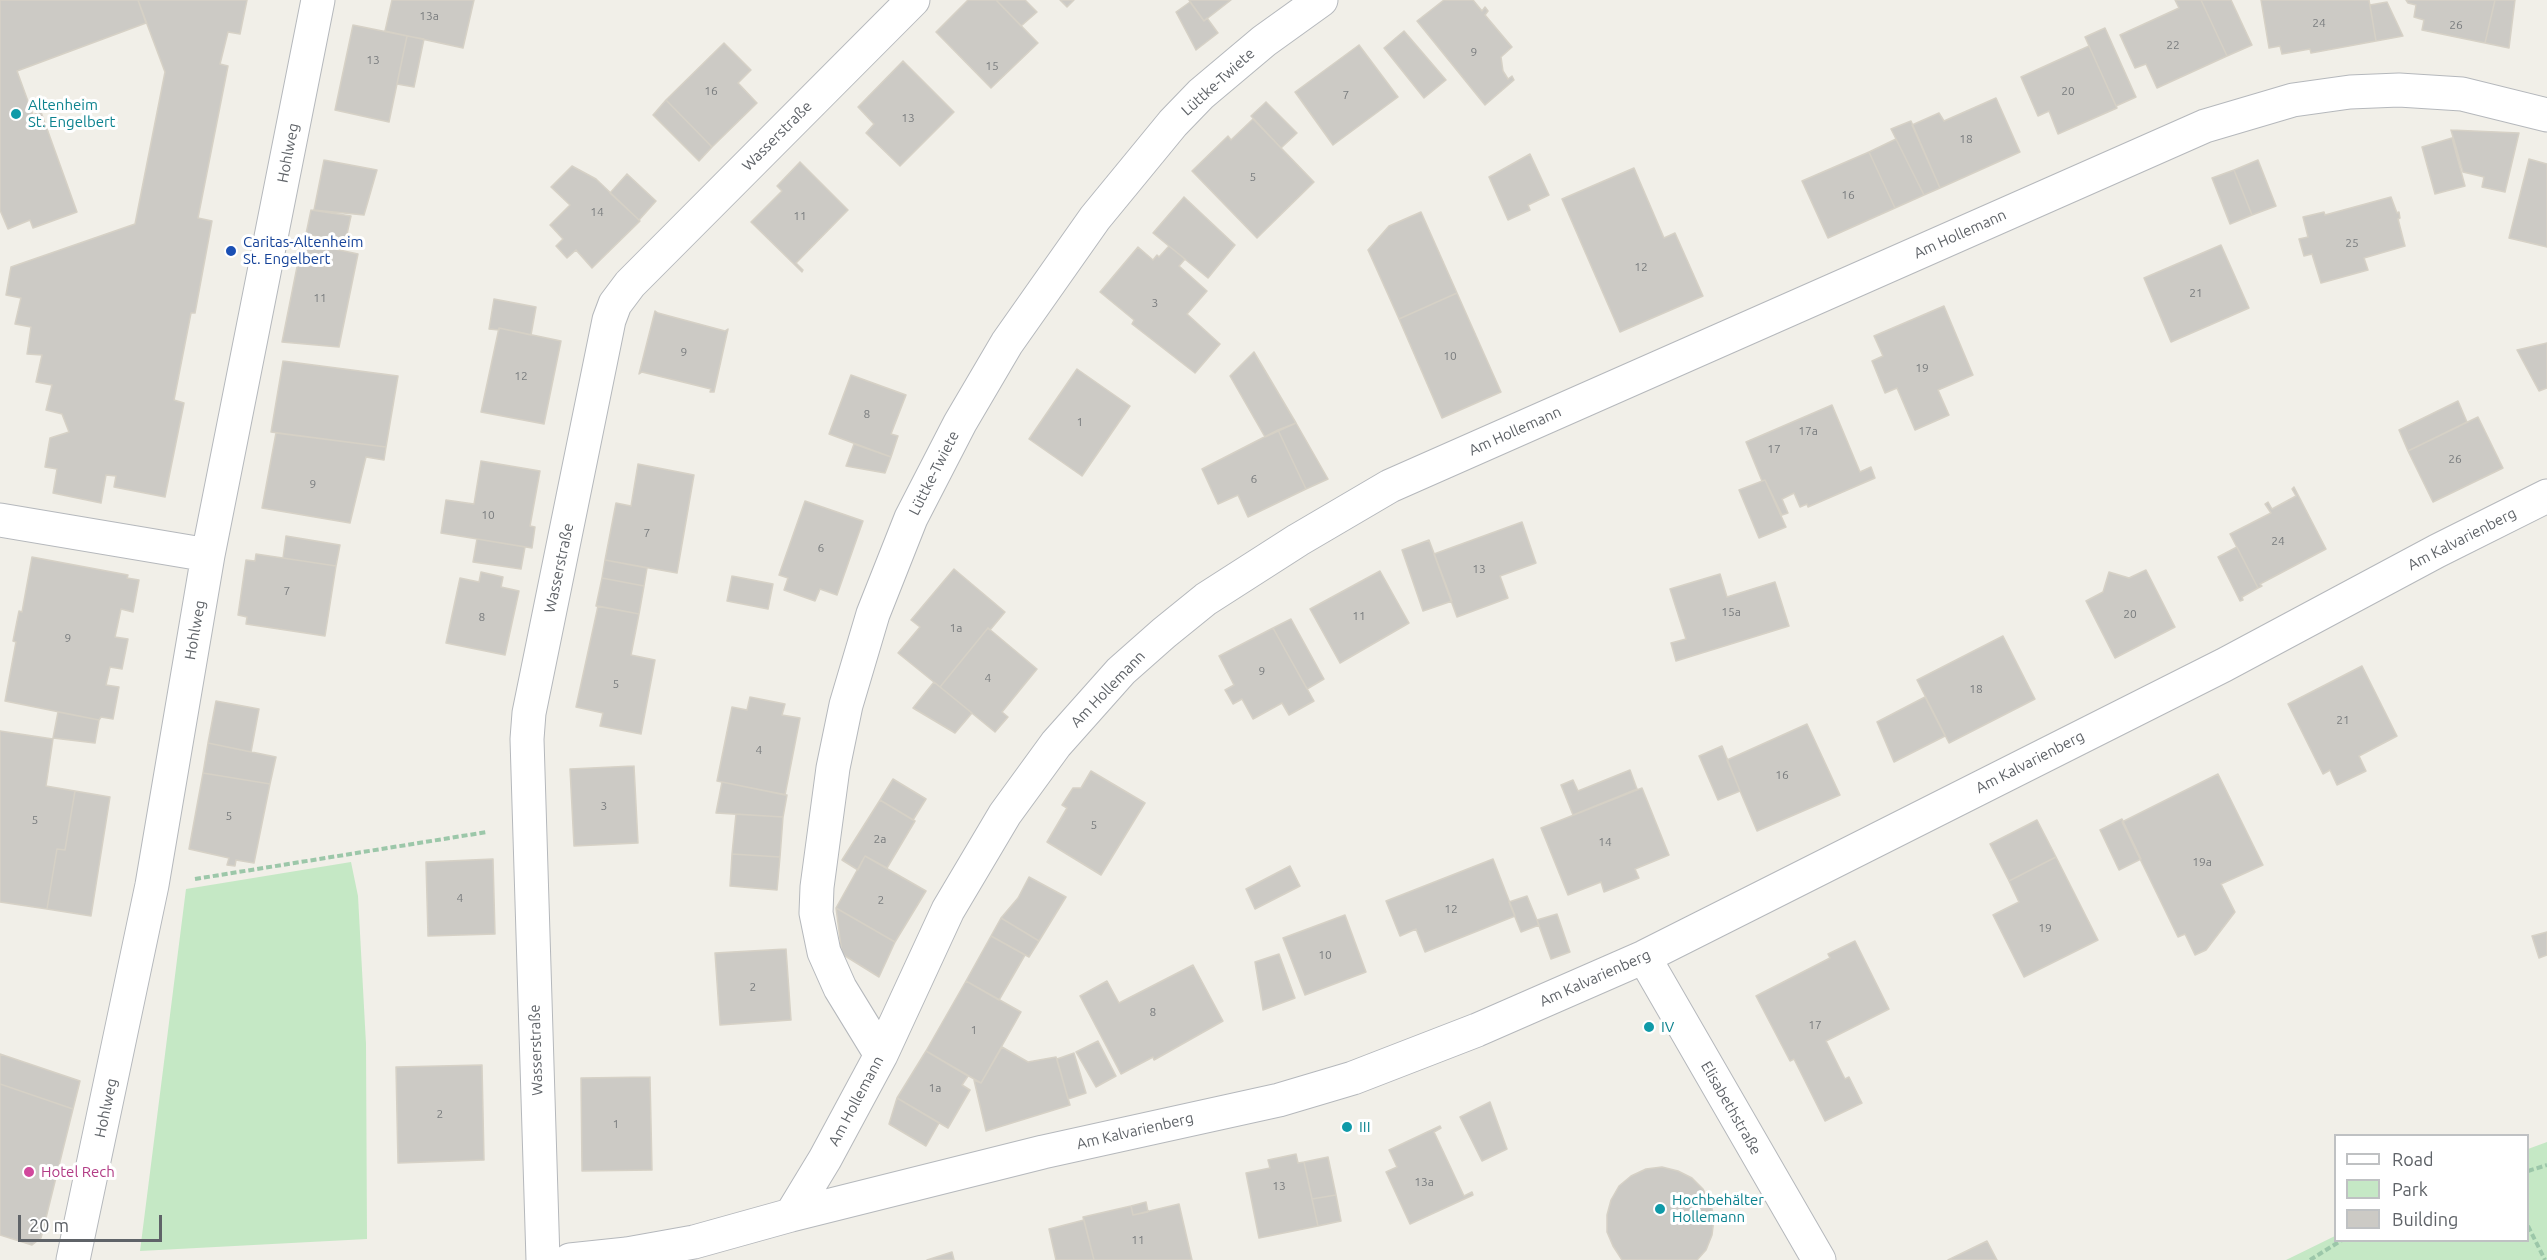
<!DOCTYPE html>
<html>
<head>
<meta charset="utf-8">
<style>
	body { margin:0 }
	#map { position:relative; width:2547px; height:1260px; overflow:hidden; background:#f1efe8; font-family:Ubuntu,sans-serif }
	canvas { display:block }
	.legend { position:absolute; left:2334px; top:1134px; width:195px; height:108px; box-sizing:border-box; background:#fff; border:2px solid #bfc1c3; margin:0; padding:8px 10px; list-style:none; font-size:18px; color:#5f6368 }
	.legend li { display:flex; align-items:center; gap:12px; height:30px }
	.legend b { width:30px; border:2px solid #bfc1c3 }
	.scale { position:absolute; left:18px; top:1215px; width:144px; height:27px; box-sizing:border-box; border:3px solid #5f6368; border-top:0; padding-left:8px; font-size:18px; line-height:21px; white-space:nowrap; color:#5f6368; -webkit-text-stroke:4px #fff; paint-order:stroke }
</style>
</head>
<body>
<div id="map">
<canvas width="2547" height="1260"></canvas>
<ul class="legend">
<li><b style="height:8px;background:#fff"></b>Road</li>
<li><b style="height:16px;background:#c5e8c5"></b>Park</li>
<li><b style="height:16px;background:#cccac5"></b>Building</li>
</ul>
<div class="scale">20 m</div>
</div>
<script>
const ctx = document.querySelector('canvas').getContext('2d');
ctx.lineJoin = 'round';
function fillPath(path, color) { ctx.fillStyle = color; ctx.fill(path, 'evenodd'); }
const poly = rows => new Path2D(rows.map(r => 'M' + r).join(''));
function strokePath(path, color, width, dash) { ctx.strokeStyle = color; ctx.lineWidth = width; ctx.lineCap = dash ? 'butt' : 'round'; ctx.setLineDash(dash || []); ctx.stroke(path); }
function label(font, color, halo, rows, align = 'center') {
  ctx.font = font + ' Ubuntu,sans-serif'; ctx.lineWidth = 6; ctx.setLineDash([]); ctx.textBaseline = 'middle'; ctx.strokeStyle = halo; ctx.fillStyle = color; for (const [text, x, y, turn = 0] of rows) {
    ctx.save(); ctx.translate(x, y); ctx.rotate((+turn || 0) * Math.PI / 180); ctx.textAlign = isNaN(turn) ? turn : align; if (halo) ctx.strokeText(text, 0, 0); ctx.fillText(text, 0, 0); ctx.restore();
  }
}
const green = poly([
	[351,862,358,896,366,1044,367,1239,140,1251,186,889],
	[2547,1142,2547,1260,2286,1260,2335,1236,2336,1240,2528,1240,2528,1149]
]);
const building = poly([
	[0,0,138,0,146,23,17,71,33,115,41,112,77,212,33,228,30,220,8,229,0,210,0,0],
	[138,0,247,0,240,34,228,32,220,64,228,66,198,218,212,221,195,313,191,313,174,400,184,403,165,497,114,487,116,476,106,475,101,503,53,493,57,469,45,467,50,438,69,432,62,414,46,410,52,385,36,382,42,355,27,354,31,327,15,324,21,298,6,295,11,267,135,224,165,72,138,0],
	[392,0,474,0,463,48,385,31,392,0],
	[968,0,996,0,1038,43,991,88,936,32,968,0],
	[996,0,1025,0,1037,12,1021,26,996,0],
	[1060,0,1074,0,1067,7,1060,0],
	[1189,0,1231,0,1204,21,1189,0],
	[1444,0,1473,0,1482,11,1485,7,1488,11,1485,15,1512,47,1501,57,1503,71,1508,79,1512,76,1514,80,1485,105,1417,21,1444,0],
	[2175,0,2201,0,2227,56,2157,88,2146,64,2135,68,2120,35,2179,8,2175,0],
	[2201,0,2231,0,2252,45,2227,56,2201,0],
	[2261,0,2369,0,2376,41,2311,53,2310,49,2282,54,2280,46,2269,48,2261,0],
	[2406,0,2495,0,2485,43,2422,30,2424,20,2414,17,2416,5,2408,3,2406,0],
	[2495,0,2515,0,2509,48,2485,43,2495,0],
	[1190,2,1204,21,1207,18,1218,33,1196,50,1176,12,1190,2],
	[2387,2,2403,36,2376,41,2370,5,2387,2],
	[353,25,407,36,389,122,335,110,353,25],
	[2105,28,2136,97,2116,106,2085,37,2105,28],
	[1404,31,1446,80,1424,98,1384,48,1404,31],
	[407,36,424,39,414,87,397,84,407,36],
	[724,43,751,70,738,83,757,103,712,147,666,100,724,43],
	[1359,45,1398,97,1333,145,1295,92,1359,45],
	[2089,46,2117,108,2058,134,2049,111,2038,116,2021,77,2089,46],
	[903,61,954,112,900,166,866,133,874,124,858,107,903,61],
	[1996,98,2020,152,1940,188,1912,125,1939,113,1944,121,1996,98],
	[666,100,712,147,699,161,653,115,666,100],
	[1266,102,1297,133,1281,148,1251,116,1266,102],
	[1253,119,1314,182,1257,238,1192,171,1228,136,1231,140,1253,119],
	[1911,121,1940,188,1924,195,1891,129,1911,121],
	[2451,130,2519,133,2505,192,2482,187,2484,177,2463,172,2451,130],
	[2452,138,2465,186,2435,194,2422,147,2452,138],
	[1896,139,1924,195,1895,208,1869,152,1896,139],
	[1869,152,1895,208,1828,238,1802,181,1869,152],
	[1530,154,1549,195,1528,205,1530,210,1508,220,1489,177,1530,154],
	[2529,159,2547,164,2547,247,2509,238,2529,159],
	[324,160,377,170,364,215,314,210,324,160],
	[2258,160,2276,206,2252,215,2234,170,2258,160],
	[800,162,848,210,796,263,803,270,802,272,751,222,782,191,777,186,800,162],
	[572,166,596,179,640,221,592,268,576,250,567,258,556,246,563,239,550,225,570,205,551,187,572,166],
	[1634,168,1664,238,1675,233,1703,296,1620,332,1562,199,1634,168],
	[2234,170,2252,215,2230,224,2212,178,2234,170],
	[627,174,656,201,639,220,610,193,627,174],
	[1184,197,1235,245,1208,278,1153,233,1184,197],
	[2391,197,2397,213,2399,212,2400,218,2398,219,2405,246,2364,258,2368,270,2321,283,2312,254,2304,256,2299,239,2308,237,2303,217,2324,212,2325,215,2391,197],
	[311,210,351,216,345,243,306,234,311,210],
	[1421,212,1457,293,1399,319,1368,250,1389,226,1421,212],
	[302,242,358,254,339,347,282,342,302,242],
	[2221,245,2249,308,2171,342,2144,278,2221,245],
	[1169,246,1185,259,1179,266,1207,291,1187,314,1220,344,1195,373,1132,324,1134,320,1100,292,1138,247,1153,260,1157,255,1159,257,1169,246],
	[1457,293,1501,392,1442,418,1399,319,1457,293],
	[494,299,536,307,531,335,499,328,499,330,489,329,494,299],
	[1944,306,1973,375,1938,390,1949,415,1915,430,1897,388,1885,393,1872,361,1883,356,1874,336,1944,306],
	[655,311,658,313,725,331,728,329,714,392,710,392,711,389,642,372,639,374,655,311],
	[499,328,561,341,544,424,481,412,499,328],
	[2547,343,2547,388,2539,391,2517,350,2547,343],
	[1254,352,1296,423,1265,437,1230,376,1254,352],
	[283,361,398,376,386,447,271,432,283,361],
	[1077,369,1130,406,1082,476,1029,439,1077,369],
	[851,375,906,395,891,434,898,436,891,457,829,434,851,375],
	[2458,401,2467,422,2408,451,2399,430,2458,401],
	[1832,405,1860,472,1871,467,1875,478,1808,507,1807,504,1800,507,1794,493,1782,499,1788,513,1782,515,1765,480,1762,481,1746,442,1832,405],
	[2478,417,2503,468,2433,502,2408,451,2478,417],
	[1296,423,1328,479,1306,489,1278,430,1296,423],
	[1278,430,1306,489,1248,517,1238,495,1218,504,1202,469,1278,430],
	[276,433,386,447,384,460,366,457,350,523,262,508,276,433],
	[854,444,891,457,885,473,846,466,854,444],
	[481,461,540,471,530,526,535,527,532,548,441,533,446,500,474,504,481,461],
	[638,464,694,475,677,573,605,560,616,503,631,506,638,464],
	[1765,480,1786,527,1759,538,1739,490,1765,480],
	[2294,487,2326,549,2260,584,2262,586,2258,588,2230,534,2271,513,2265,504,2268,502,2272,509,2296,496,2292,489,2294,487],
	[805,501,863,521,837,595,820,589,815,601,784,590,788,578,779,575,805,501],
	[1522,522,1536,563,1500,576,1508,598,1457,617,1434,554,1522,522],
	[286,536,340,545,336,566,283,558,286,536],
	[477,539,525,547,521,569,473,562,477,539],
	[1429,540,1452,601,1423,611,1402,550,1429,540],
	[2237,547,2258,588,2242,597,2243,600,2240,601,2218,557,2237,547],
	[256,554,336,566,325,636,246,624,247,617,238,615,246,560,255,561,256,554],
	[32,557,128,575,127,578,139,580,133,612,121,609,115,637,128,639,122,669,110,667,106,685,119,687,113,719,101,717,99,720,5,701,16,642,13,641,19,611,22,612,32,557],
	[605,560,647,568,644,586,602,578,605,560],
	[954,569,1005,612,990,630,988,628,940,687,898,653,920,627,911,620,954,569],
	[2146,570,2175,627,2115,658,2086,601,2103,592,2109,572,2129,578,2146,570],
	[1380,571,1409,623,1340,663,1310,609,1380,571],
	[481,572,503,577,501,587,519,591,505,655,446,643,460,578,479,582,481,572],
	[1720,574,1727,597,1775,582,1789,626,1676,661,1671,643,1686,639,1670,589,1720,574],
	[732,576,773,584,768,609,727,601,732,576],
	[602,578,644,586,639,614,596,606,602,578],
	[598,606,639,614,631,655,655,660,641,734,600,726,603,713,576,707,598,606],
	[1291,619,1324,679,1307,689,1273,628,1291,619],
	[988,628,1037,669,1002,712,1008,717,995,732,940,687,988,628],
	[1273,628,1314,701,1289,715,1282,703,1253,719,1242,699,1233,704,1225,690,1234,685,1219,656,1273,628],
	[2003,636,2035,699,1949,743,1917,680,2003,636],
	[2362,666,2397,736,2359,756,2366,771,2337,785,2330,770,2323,774,2288,704,2362,666],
	[934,682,972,713,955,733,913,708,934,682],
	[750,697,785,704,782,715,800,718,785,795,717,781,732,707,747,710,750,697],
	[1925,697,1945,736,1894,762,1877,722,1925,697],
	[216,701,259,709,251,752,208,743,216,701],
	[58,712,99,720,95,743,53,738,58,712],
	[1807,724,1840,795,1757,831,1727,760,1807,724],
	[0,731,53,739,46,786,75,791,65,850,57,849,47,909,0,902,0,731],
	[208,743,276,757,270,784,203,773,208,743],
	[1722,746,1740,791,1718,800,1699,756,1722,746],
	[634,766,638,843,574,846,570,769,634,766],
	[1630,770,1637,789,1573,815,1561,785,1573,780,1578,791,1630,770],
	[1091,771,1145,803,1101,875,1047,842,1067,808,1062,805,1073,788,1081,788,1091,771],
	[203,773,270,784,254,863,236,860,235,866,227,865,229,858,189,849,203,773],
	[2218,774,2263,865,2221,884,2235,912,2206,950,2195,955,2185,934,2178,937,2122,822,2218,774],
	[893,779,926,799,913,820,880,800,893,779],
	[722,782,787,795,783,817,716,813,722,782],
	[1642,788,1669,855,1635,869,1639,878,1604,892,1601,882,1568,895,1541,828,1642,788],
	[75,791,110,797,91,916,47,909,57,849,65,850,75,791],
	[880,800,915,821,887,868,865,856,858,870,842,860,880,800],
	[736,814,783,817,780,857,732,854,736,814],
	[2122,819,2141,859,2119,870,2100,830,2122,819],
	[2037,820,2056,857,2009,881,1990,844,2037,820],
	[732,854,780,857,777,890,730,886,732,854],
	[865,856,926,891,895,942,836,908,865,856],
	[2056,857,2098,940,2024,977,1993,915,2019,902,2009,881,2056,857],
	[493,859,495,934,428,936,426,862,493,859],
	[1493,859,1515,916,1425,952,1416,929,1400,936,1386,901,1493,859],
	[1290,866,1300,886,1255,909,1246,889,1290,866],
	[1029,877,1066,897,1039,941,1001,918,1018,898,1029,877],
	[1527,896,1539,925,1521,932,1509,902,1527,896],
	[836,908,895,942,879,977,842,954,836,908],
	[1557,914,1570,952,1551,959,1537,920,1557,914],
	[1345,915,1366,972,1305,995,1283,938,1345,915],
	[1001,918,1039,941,1029,957,991,936,1001,918],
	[2547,932,2547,955,2539,958,2532,936,2547,932],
	[991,936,1025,955,999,1000,966,981,991,936],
	[1855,941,1889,1009,1826,1041,1845,1079,1849,1077,1862,1103,1825,1121,1794,1059,1790,1061,1756,996,1830,958,1828,954,1855,941],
	[786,949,791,1020,720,1025,715,953,786,949],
	[1279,954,1295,998,1263,1010,1255,962,1279,954],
	[1193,965,1223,1021,1154,1060,1153,1057,1121,1074,1080,996,1107,981,1119,1003,1193,965],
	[966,981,1021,1012,981,1083,926,1051,966,981],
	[1098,1041,1116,1076,1096,1087,1076,1052,1098,1041],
	[1002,1047,1028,1062,1056,1057,1070,1105,986,1131,974,1080,981,1083,1002,1047],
	[926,1051,968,1076,962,1085,970,1090,948,1128,897,1098,926,1051],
	[1074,1053,1086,1093,1068,1099,1057,1059,1074,1053],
	[0,1054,80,1081,73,1109,0,1084,0,1054],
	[482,1065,484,1160,398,1163,396,1067,482,1065],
	[650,1077,652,1170,582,1171,581,1078,650,1077],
	[0,1084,73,1109,41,1238,32,1245,0,1235,0,1084],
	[897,1098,939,1123,926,1146,889,1124,897,1098],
	[1490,1102,1507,1149,1482,1161,1460,1117,1490,1102],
	[1440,1126,1441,1128,1434,1132,1464,1196,1472,1192,1473,1195,1410,1224,1386,1172,1397,1167,1389,1150,1440,1126],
	[1296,1154,1298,1163,1304,1162,1318,1226,1259,1238,1246,1173,1270,1168,1268,1160,1296,1154],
	[1328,1157,1336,1195,1312,1199,1304,1162,1328,1157],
	[1662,1167,1678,1171,1692,1178,1703,1189,1711,1204,1714,1219,1712,1235,1706,1250,1697,1260,1622,1260,1613,1246,1607,1232,1607,1215,1611,1200,1619,1186,1631,1176,1646,1169,1662,1167],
	[1336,1195,1341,1221,1318,1226,1312,1199,1336,1195],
	[1146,1202,1148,1212,1133,1215,1131,1206,1146,1202],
	[1179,1204,1192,1260,1094,1260,1083,1217,1131,1206,1133,1215,1179,1204],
	[1084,1220,1094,1260,1056,1260,1049,1229,1084,1220],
	[1987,1241,1997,1260,1948,1260,1987,1241],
	[952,1252,954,1260,927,1260,952,1252]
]);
const path = poly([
	[195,879,487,832],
	[2528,1171,2547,1165],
	[2528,1226,2545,1260],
	[2310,1260,2342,1240]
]);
const minor = poly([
	[0,520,208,555],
	[1644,957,1819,1260],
	[881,1055,840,988,824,952,816,913,817,887,833,768,846,705,873,614,911,518,960,423,1007,343,1095,218,1173,123,1201,94,1264,41,1321,0],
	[791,1215,825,1159,881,1055,948,910,1005,814,1056,744,1121,671,1164,633,1206,599,1298,540,1390,486,2205,126,2293,100,2350,92,2399,90,2462,94,2547,115],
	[73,1260,152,885,208,555,318,0],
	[543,1260,527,739,529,713,609,320,615,304,630,284,913,0],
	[570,1260,627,1254,694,1242,791,1215,1043,1152,1279,1100,1353,1078,1477,1030,1644,957,2224,665,2437,551,2547,496]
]);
const markers = [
	[16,114,6,"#0f9aa8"],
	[231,251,6,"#1a4fb4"],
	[1649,1027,6,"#0f9aa8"],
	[1347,1127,6,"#0f9aa8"],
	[29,1172,6,"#d1479c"],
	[1660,1209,6,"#0f9aa8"]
];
const numberNames = [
	["13a",429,16],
	["24",2319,23],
	["26",2456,25],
	["22",2173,45],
	["9",1474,52],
	["13",373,60],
	["15",992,66],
	["16",711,91],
	["20",2068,91],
	["7",1346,95],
	["13",908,118],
	["18",1966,139],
	["5",1253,177],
	["16",1848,195],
	["14",597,212],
	["11",800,216],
	["25",2352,243],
	["12",1641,267],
	["21",2196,293],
	["11",320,298],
	["3",1155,303],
	["9",684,352],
	["10",1450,356],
	["19",1922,368],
	["12",521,376],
	["8",867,414],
	["1",1080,422],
	["17a",1808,431],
	["17",1774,449],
	["26",2455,459],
	["6",1254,479],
	["9",313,484],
	["10",488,515],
	["7",647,533],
	["24",2278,541],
	["6",821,548],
	["13",1479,569],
	["7",287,591],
	["15a",1731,612],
	["20",2130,614],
	["11",1359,616],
	["8",482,617],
	["1a",956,628],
	["9",68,638],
	["9",1262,671],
	["4",988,678],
	["5",616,684],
	["18",1976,689],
	["21",2343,720],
	["4",759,750],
	["16",1782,775],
	["3",604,806],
	["5",229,816],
	["5",35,820],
	["5",1094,825],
	["2a",880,839],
	["14",1605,842],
	["19a",2202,862],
	["4",460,898],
	["2",881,900],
	["12",1451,909],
	["19",2045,928],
	["10",1325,955],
	["2",753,987],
	["8",1153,1012],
	["17",1815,1025],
	["1",974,1030],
	["1a",935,1088],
	["2",440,1114],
	["1",616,1124],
	["13a",1424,1182],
	["13",1279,1186],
	["11",1138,1240]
];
const streetNames = [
	["Lüttke-Twiete",1218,82,-42],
	["Wasserstraße",777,136,-45],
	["Hohlweg",288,153,-79],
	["Am Hollemann",1960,234,-24],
	["Am Hollemann",1515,431,-24],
	["Lüttke-Twiete",934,473,-63],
	["Am Kalvarienberg",2462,539,-27],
	["Wasserstraße",559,568,-78],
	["Hohlweg",195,630,-80],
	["Am Hollemann",1108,689,-46],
	["Am Kalvarienberg",2030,762,-27],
	["Am Kalvarienberg",1595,978,-24],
	["Wasserstraße",536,1050,-92],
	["Am Hollemann",856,1101,-62],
	["Hohlweg",106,1108,-78],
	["Elisabethstraße",1731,1108,60],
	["Am Kalvarienberg",1135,1131,-13]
];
const cultureNames = [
	["Altenheim",28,105],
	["St. Engelbert",28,122],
	["IV",1661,1027],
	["III",1359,1127],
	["Hochbehälter",1672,1200],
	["Hollemann",1672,1217]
];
const transitNames = [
	["Caritas-Altenheim",243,242],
	["St. Engelbert",243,259]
];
const hotelNames = [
	["Hotel Rech",41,1172]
];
fillPath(green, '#c5e8c5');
fillPath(building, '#cccac5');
strokePath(building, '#d6d1c6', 1.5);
strokePath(minor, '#b5b8bc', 35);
strokePath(path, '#9cc7a9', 4, [6, 3]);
strokePath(minor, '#fff', 33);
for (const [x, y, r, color] of markers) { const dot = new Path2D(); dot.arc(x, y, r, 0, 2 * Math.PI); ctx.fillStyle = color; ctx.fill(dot); strokePath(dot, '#fff', 2); }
label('12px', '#7a7d7f', null, numberNames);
label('15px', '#5f6368', '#fff', streetNames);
label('15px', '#0d838f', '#fff', cultureNames, 'left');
label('15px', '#164399', '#fff', transitNames, 'left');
label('15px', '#b23c85', '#fff', hotelNames, 'left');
</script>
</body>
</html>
